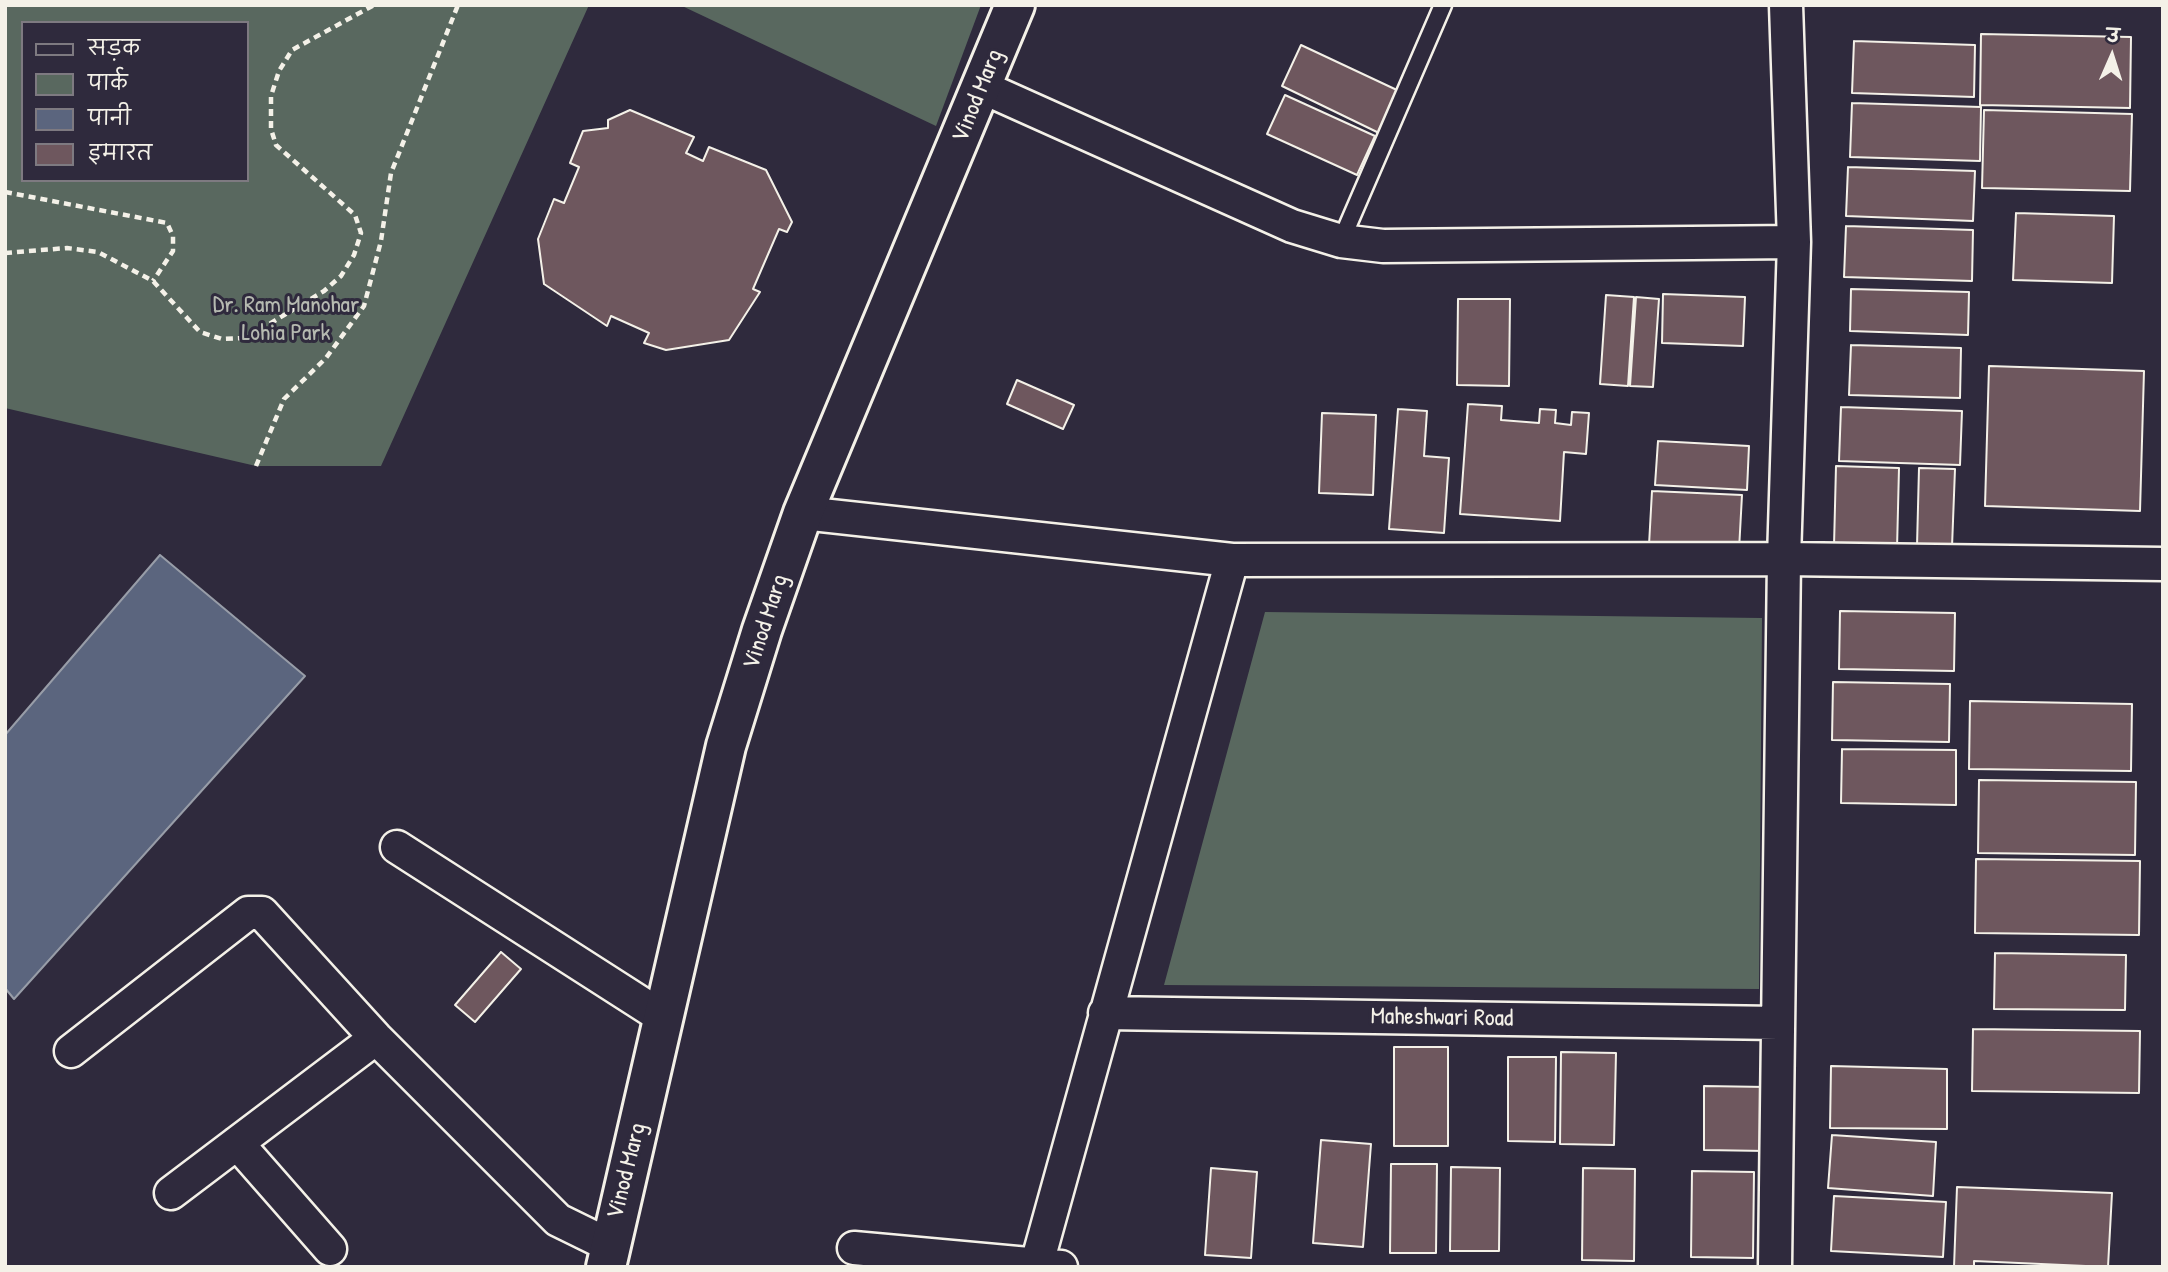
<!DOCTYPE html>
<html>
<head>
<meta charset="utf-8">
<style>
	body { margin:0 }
	#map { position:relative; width:2168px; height:1272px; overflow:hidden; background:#2f2a3d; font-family:"Patrick Hand","Playpen Sans Deva",sans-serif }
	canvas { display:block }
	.frame { position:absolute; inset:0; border:7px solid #f4f1e8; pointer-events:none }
	.legend { position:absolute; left:21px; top:21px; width:228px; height:161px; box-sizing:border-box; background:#2f2a3d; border:2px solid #7e7a81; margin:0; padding:9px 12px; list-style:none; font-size:21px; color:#f4f1e8 }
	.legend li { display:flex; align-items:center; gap:14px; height:35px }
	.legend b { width:35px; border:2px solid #7e7a81 }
	.north { position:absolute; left:2077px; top:21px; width:70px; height:70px; -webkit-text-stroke:5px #2f2a3d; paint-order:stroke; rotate:3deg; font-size:19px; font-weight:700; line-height:28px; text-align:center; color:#f4f1e8 }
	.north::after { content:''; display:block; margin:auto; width:24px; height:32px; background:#f4f1e8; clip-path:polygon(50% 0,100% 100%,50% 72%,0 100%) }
</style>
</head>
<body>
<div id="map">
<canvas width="2168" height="1272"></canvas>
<div class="frame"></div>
<ul class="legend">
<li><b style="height:9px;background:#2f2a3d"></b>सड़क</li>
<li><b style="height:19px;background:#59685f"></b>पार्क</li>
<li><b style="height:19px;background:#5b657e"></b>पानी</li>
<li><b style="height:19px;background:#6e575e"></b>इमारत</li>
</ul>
<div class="north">उ</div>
</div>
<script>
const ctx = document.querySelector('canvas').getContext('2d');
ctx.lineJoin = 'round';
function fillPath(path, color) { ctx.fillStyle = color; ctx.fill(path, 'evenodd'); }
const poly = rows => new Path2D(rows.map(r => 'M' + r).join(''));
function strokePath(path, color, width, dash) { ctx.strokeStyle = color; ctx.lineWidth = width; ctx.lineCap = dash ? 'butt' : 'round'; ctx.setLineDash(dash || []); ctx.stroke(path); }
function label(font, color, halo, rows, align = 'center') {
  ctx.font = font + ' "Patrick Hand",sans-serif'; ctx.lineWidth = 6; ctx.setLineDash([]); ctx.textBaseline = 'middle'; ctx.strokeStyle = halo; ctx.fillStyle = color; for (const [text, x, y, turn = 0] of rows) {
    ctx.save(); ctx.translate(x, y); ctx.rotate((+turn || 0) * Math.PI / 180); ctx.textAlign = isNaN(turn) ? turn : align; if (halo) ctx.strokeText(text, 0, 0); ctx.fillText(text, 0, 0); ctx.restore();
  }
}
const green = poly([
	[5,5,589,5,381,466,256,466,5,408],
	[23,23,247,23,247,180,23,180],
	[680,5,981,5,936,126],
	[1265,612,1762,618,1759,989,1164,985]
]);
const water = poly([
	[160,555,305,676,14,999,5,988,5,735,160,555]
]);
const building = poly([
	[1981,34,2131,37,2130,108,1980,105,1981,34],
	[1854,41,1975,45,1974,97,1852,93,1854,41],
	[1301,45,1399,91,1379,133,1282,86,1301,45],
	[1285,95,1375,136,1357,175,1267,134,1285,95],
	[1852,103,1981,107,1980,161,1850,157,1852,103],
	[630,110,694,137,686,153,703,161,709,147,766,170,792,222,787,232,779,229,753,289,760,292,729,340,666,350,644,343,649,333,611,316,607,326,544,284,538,239,554,199,564,203,579,167,570,163,583,131,608,128,608,120,630,110],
	[1984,110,2132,114,2130,191,1982,188,1984,110],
	[1848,167,1975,171,1973,221,1846,216,1848,167],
	[2016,213,2114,216,2112,283,2013,280,2016,213],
	[1846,226,1973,230,1972,281,1844,277,1846,226],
	[1851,289,1969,292,1968,335,1850,331,1851,289],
	[1663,294,1745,297,1743,346,1662,343,1663,294],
	[1606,295,1634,297,1628,386,1600,384,1606,295],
	[1636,297,1659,299,1653,387,1630,386,1636,297],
	[1458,299,1510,299,1509,386,1457,385,1458,299],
	[1851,345,1961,348,1960,398,1849,395,1851,345],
	[1989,366,2144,371,2140,511,1985,506,1989,366],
	[1017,380,1074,405,1063,429,1007,404,1017,380],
	[1468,404,1502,406,1501,420,1539,423,1540,409,1556,410,1555,423,1571,425,1572,412,1589,413,1586,454,1564,452,1560,521,1460,514,1468,404],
	[1841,407,1962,411,1960,465,1839,461,1841,407],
	[1398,409,1427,411,1424,456,1449,458,1444,533,1389,529,1398,409],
	[1322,413,1376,415,1373,495,1319,493,1322,413],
	[1658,441,1749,446,1747,490,1655,485,1658,441],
	[1836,466,1899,468,1897,549,1834,546,1836,466],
	[1919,468,1955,469,1952,547,1917,546,1919,468],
	[1652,491,1742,495,1739,550,1649,545,1652,491],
	[1840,611,1955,613,1954,671,1839,669,1840,611],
	[1833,682,1950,684,1949,742,1832,740,1833,682],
	[1970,701,2132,704,2131,771,1969,769,1970,701],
	[1842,749,1956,750,1956,805,1841,803,1842,749],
	[1979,780,2136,782,2135,855,1978,853,1979,780],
	[1976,859,2140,861,2139,935,1975,933,1976,859],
	[501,952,521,969,475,1022,455,1005,501,952],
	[1995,953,2126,955,2125,1010,1994,1009,1995,953],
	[1973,1029,2140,1031,2139,1093,1972,1091,1973,1029],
	[1394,1047,1448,1047,1448,1146,1394,1146,1394,1047],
	[1561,1052,1616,1053,1614,1145,1560,1144,1561,1052],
	[1508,1057,1556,1057,1555,1142,1508,1141,1508,1057],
	[1831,1066,1947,1069,1947,1129,1830,1128,1831,1066],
	[1704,1086,1767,1087,1766,1151,1704,1150,1704,1086],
	[1832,1135,1936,1142,1933,1196,1828,1188,1832,1135],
	[1321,1140,1371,1144,1363,1247,1313,1243,1321,1140],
	[1391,1164,1437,1164,1436,1253,1390,1253,1391,1164],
	[1451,1167,1500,1168,1499,1251,1450,1251,1451,1167],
	[1211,1168,1257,1172,1251,1258,1205,1255,1211,1168],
	[1583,1168,1635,1169,1634,1261,1582,1260,1583,1168],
	[1692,1171,1754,1172,1753,1258,1691,1257,1692,1171],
	[1957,1187,2112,1193,2108,1267,1974,1261,1974,1267,1954,1267,1957,1187],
	[1834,1196,1946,1202,1943,1257,1831,1251,1834,1196]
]);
const path = poly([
	[5,192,167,223,173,236,173,251,153,281],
	[5,253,67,248,98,252,153,281,200,332,222,339,246,338,324,291,341,276,354,255,361,233,355,215,276,145,271,129,271,96,279,71,292,50,374,5],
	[256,466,284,399,326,358,364,306,381,241,391,173,458,5]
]);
const lane = poly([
	[1341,241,1443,5]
]);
const street = poly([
	[982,87,1292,226,1341,241,1383,246,1794,242],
	[803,513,1232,560,1784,559,2163,564],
	[397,847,664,1018],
	[1105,1013,1778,1023],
	[71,1051,248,913,262,913,376,1038,558,1220,609,1245],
	[237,1143,330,1249],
	[171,1193,376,1038],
	[854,1248,1061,1267],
	[1036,1267,1232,560],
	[1775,1267,1784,559,1794,242,1786,5]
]);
const secondary = poly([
	[606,1267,726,746,762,630,803,513,1015,5]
]);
const streetNames = [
	["Vinod Marg",978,96,-68],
	["Vinod Marg",766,622,-72],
	["Maheshwari Road",1442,1018,1],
	["Vinod Marg",627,1171,-76]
];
const parkNames = [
	["Dr. Ram Manohar",286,306],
	["Lohia Park",286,334]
];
fillPath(green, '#59685f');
fillPath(water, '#5b657e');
strokePath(water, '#989da8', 2);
fillPath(building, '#6e575e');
strokePath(building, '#f4f1e8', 2);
strokePath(lane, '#f4f1e8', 21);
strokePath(street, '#f4f1e8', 37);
strokePath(secondary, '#f4f1e8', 44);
strokePath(path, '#f4f1e8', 4.5, [7, 5]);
strokePath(lane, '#2f2a3d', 16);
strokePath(street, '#2f2a3d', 32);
strokePath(secondary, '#2f2a3d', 38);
label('24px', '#f4f1e8', '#2f2a3d', streetNames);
label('24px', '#b6bab1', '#2f2a3d', parkNames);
</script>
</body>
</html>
